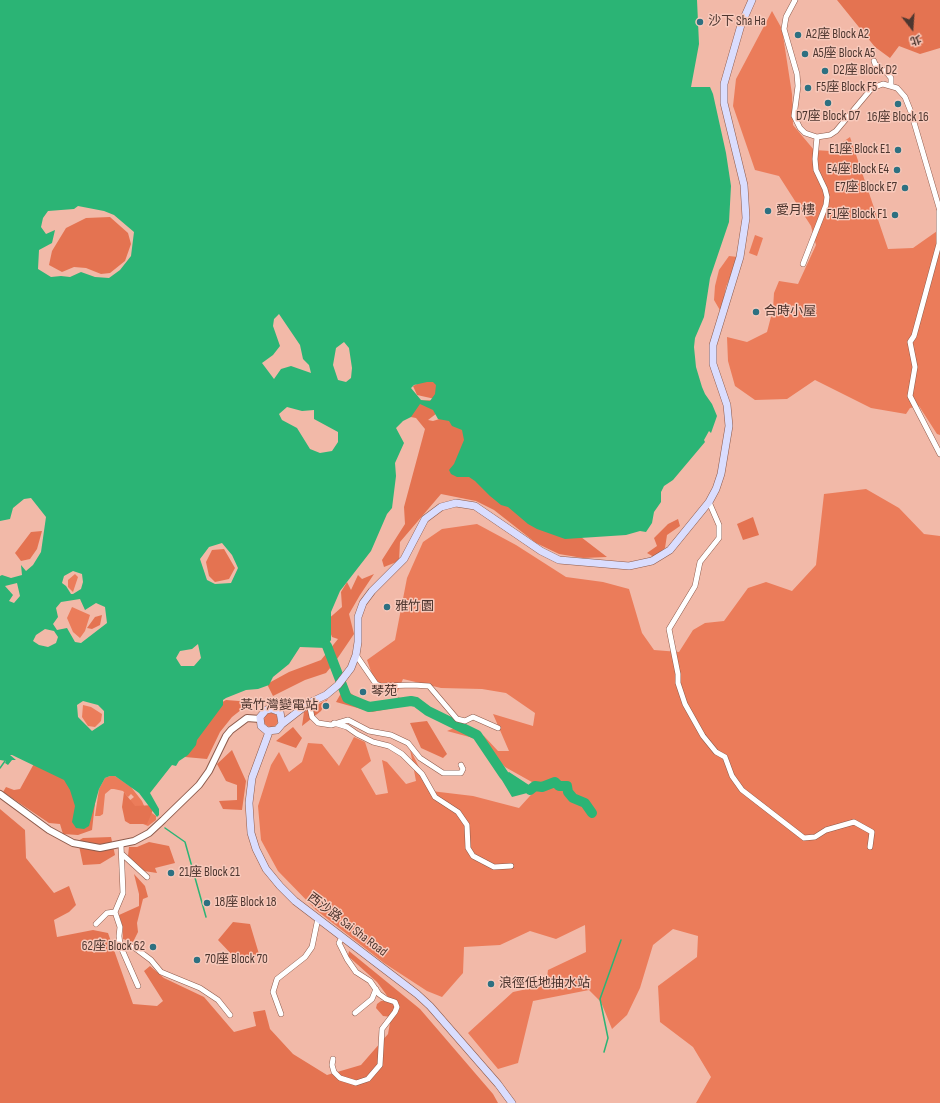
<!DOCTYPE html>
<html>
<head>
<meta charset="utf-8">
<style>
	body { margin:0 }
	#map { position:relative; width:940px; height:1103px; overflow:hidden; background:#f2b9a8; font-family:"Sofia Sans Condensed","Noto Sans TC",sans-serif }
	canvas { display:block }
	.north { position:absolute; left:892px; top:8px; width:40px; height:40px; -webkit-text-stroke:3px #f8c9bb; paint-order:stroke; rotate:163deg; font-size:11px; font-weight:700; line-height:16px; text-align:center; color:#4d362f }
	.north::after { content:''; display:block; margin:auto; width:14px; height:18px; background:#4d362f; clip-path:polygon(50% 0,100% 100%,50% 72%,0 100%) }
</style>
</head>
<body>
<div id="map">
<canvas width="940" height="1103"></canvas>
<div class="north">北</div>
</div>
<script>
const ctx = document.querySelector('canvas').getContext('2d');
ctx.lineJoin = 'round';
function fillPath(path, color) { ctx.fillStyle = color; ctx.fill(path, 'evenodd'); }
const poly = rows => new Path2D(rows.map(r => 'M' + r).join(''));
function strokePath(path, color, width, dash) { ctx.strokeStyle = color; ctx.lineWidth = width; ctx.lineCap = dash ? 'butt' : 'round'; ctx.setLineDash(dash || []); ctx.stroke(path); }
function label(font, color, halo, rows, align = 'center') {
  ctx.font = font + ' "Sofia Sans Condensed","Noto Sans TC",sans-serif'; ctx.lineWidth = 3; ctx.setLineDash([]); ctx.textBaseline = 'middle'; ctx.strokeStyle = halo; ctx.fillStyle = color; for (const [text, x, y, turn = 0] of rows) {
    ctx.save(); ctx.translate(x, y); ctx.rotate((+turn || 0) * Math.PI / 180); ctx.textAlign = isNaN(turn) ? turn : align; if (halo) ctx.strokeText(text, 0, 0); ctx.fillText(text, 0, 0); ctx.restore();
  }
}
const green = poly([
	[772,11,782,29,792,94,793,125,814,150,830,151,850,137,888,249,913,248,940,229,940,435,937,434,919,406,910,408,906,414,871,408,815,380,787,399,755,400,735,386,728,361,727,337,747,342,767,332,773,309,774,293,779,281,798,284,816,245,811,226,779,176,755,170,733,106,736,79],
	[755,235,763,238,757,256,749,253],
	[729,256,738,257,726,287,721,312,714,300,715,286,719,270],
	[866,489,899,508,924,534,940,536,940,1103,696,1103,711,1077,693,1047,660,1022,658,986,697,957,698,936,673,929,653,945,640,988,627,1015,612,1029,601,1002,589,990,533,1001,518,1063,498,1069,468,1033,513,992,546,985,548,970,586,952,585,925,556,939,530,931,500,945,464,947,463,973,442,997,427,991,384,963,316,910,278,871,261,840,258,806,271,765,279,752,289,772,302,762,308,743,322,744,339,766,354,737,365,742,371,761,361,769,376,795,388,793,382,760,387,762,406,784,416,781,410,749,431,791,473,796,519,808,539,786,505,767,477,739,447,731,464,724,484,736,498,751,509,751,493,714,533,726,535,713,506,693,482,689,441,688,403,679,397,693,387,691,373,677,367,660,395,640,407,578,423,542,442,529,477,524,516,545,566,577,603,582,629,589,642,633,654,650,679,652,693,630,705,623,724,621,748,588,766,582,792,591,816,565,824,494],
	[75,574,78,577,73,592,68,587,68,580],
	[72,607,90,615,85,631,80,638,73,632,67,618],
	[83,705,91,707,102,714,101,721,95,727,88,726,82,717],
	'264 720a7 7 0 1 1 14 0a7 7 0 1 1-14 0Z',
	[110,776,115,776,131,787,142,801,145,808,156,816,156,820,148,826,143,824,129,801,134,797,131,794,128,797,123,791,114,789,111,789,105,794,103,814,100,816,95,816,99,789,105,778]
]);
const forest = poly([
	[837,0,940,0,940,48,920,54,899,46,890,58,875,47],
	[110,217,128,233,131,244,125,261,110,273,101,274,86,268,74,267,62,272,49,265,52,251,66,228,86,218],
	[431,377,438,385,435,399,417,395,413,386],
	[436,400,445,407,428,420,433,421,446,417,467,427,486,482,581,537,607,557,583,558,559,554,536,543,494,510,476,501,441,494,400,542,399,561,384,567,382,560,405,524,404,507,425,429,416,418,400,415,413,401],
	[753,517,759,535,743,540,737,524],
	[678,519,680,526,667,535,665,548,654,557,647,553,657,546,654,538,668,524],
	[42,531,37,549,30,559,21,561,15,553,31,532],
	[224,549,235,568,229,579,215,582,209,576,206,562,212,550],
	[374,574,360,595,349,614,354,634,335,662,326,673,305,680,273,696,267,684,289,672,321,660,338,639,332,637,326,621,342,607,341,592,347,582,351,590,358,575,362,579],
	[102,615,100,625,92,629,87,628,95,617],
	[344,688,366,705,392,702,399,697,404,706,372,712,336,702],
	[328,699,321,711,302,726,304,712],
	[226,700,251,702,232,717,220,732,207,759,185,757,196,717],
	[427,721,447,754,443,758,421,748,410,723],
	[293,727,302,738,296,748,276,741],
	[232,750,246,781,242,810,223,809,219,801,237,800,237,785,226,781,217,764],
	[36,760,98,777,92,830,78,835,63,834,60,824,49,823,3,792,6,787,14,790,20,789],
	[124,792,135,806,155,805,147,824,130,824,125,821,122,807],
	[0,809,25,830,26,858,54,893,69,886,76,905,69,912,54,920,57,937,93,930,108,933,133,1004,157,1006,163,1001,144,971,150,966,164,978,204,997,234,1032,256,1026,253,1012,265,1010,270,1029,293,1054,327,1075,361,1065,388,1034,391,1017,383,1016,376,1008,377,1004,381,1001,391,1001,377,982,348,956,349,951,420,1009,493,1094,498,1103,0,1103],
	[111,837,115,855,100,864,83,865,78,841,83,838],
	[149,842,169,846,175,863,155,868,157,873,144,871,131,861,128,856,129,847,137,847],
	[134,874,145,886,148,897,143,899,137,923,138,932,133,942,123,939,123,928,119,915,139,906,139,894],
	[233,922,250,924,259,954,245,961,236,959,218,940]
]);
const water = poly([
	[0,0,697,0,699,44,691,87,710,87,713,94,726,153,731,186,729,222,710,278,704,317,695,338,694,347,696,367,702,387,705,394,712,404,717,416,711,433,709,431,704,440,705,442,673,480,664,486,661,492,661,502,654,512,652,523,646,532,640,531,626,535,565,539,537,529,528,524,508,507,501,505,490,496,475,481,469,477,457,477,451,474,449,470,454,464,464,440,462,430,452,426,449,421,438,419,433,410,420,404,411,417,403,421,396,428,404,443,395,463,396,476,392,508,387,514,371,551,340,591,331,612,331,640,326,648,300,647,289,664,273,677,269,685,258,689,246,690,226,698,223,700,223,705,197,740,196,745,188,755,179,761,176,766,172,765,150,793,159,809,159,815,157,817,139,793,115,776,110,776,105,778,99,789,89,826,84,829,76,828,72,822,75,806,70,790,64,780,12,755,10,755,16,760,12,760,8,765,5,763,6,761,0,760,0,576,2,575,11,578,22,575,21,565,26,571,33,565,41,552,46,517,31,498,24,499,13,508,10,519,0,521],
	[78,206,104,211,114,215,134,232,131,256,120,270,109,278,95,277,81,272,70,277,61,276,51,277,38,269,39,250,52,243,55,230,46,234,41,227,43,218,48,211,74,209],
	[279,314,300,345,303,359,309,365,311,373,291,366,281,369,274,379,262,363,273,355,280,346,273,326,274,319],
	[344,342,349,348,352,368,351,378,346,382,338,380,333,365,336,348],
	[427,382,433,382,436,385,435,394,430,401,421,400,411,388,414,385],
	[287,407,302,411,314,410,314,419,338,432,338,442,332,451,320,453,310,449,297,428,282,420,279,414],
	[222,543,232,555,238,568,231,583,215,584,207,580,200,559,209,547],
	[73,571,82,574,83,582,81,589,73,594,71,594,66,586,62,583,64,576],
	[17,583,20,596,14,603,9,601,13,595,5,586],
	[80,599,85,610,96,603,105,607,107,623,81,643,75,642,67,628,57,630,53,624,58,617,56,608,61,602],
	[45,629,54,631,58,637,56,643,48,647,39,645,33,641,36,635],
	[198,644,201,658,194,666,181,666,176,658,180,651,192,649],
	[83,701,98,705,104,711,104,723,92,731,78,717,77,705],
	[509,772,532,787,531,792,512,797,500,777]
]);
const stream = poly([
	[0,768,5,761],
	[165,828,185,842,206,917],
	[604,1052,608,1038,600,999,621,940]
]);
const river = poly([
	[327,646,347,698,369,707,411,701,416,702,428,711,477,735,504,775],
	[530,790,535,786,542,787,555,782,559,786,567,786,568,792,573,798,585,803,592,813]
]);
const minor = poly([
	[795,0,786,17,784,29,797,74,798,86,794,116,800,128,805,133,817,137,830,135,836,131,872,88,883,84,897,88,905,97,911,112,940,211],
	[874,61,875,64,887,73,891,78,891,85],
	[939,211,939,244,914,336,910,342,915,367,910,396,940,454],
	[803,264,826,205,827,197,825,189,816,170,815,159,817,137],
	[709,502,719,525,719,538,700,562,695,586,669,629,678,674,678,683,685,704,703,736,716,752,725,757,732,776,742,790,804,838,815,837,826,830,854,822,872,832,870,847],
	[356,655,376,684,381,686,413,685,429,686,457,719,465,721,473,717,498,728],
	[309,703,312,717,318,723,331,725,348,720,369,731,391,735,408,743,420,758,443,773,461,773,463,769,461,765],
	[334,723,347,727,357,734,373,742,389,746,402,754,422,774,435,797,458,812,467,825,468,848,473,856,494,867,511,866],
	[121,845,123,893,115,912,120,927,119,936,120,945,138,986],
	[122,854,147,877],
	[96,924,107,913,115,912],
	[120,945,135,948,151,960,161,972,200,988,218,1000,230,1015],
	[355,1013,372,999,376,989],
	[281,1014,273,992,277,979,305,957,312,947,318,918],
	[333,1059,332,1065,334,1072,340,1078,356,1083,368,1079,380,1065,382,1029,395,1012,397,1007,395,1002,386,999,379,994,370,981,356,972,347,959,339,943,342,937]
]);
const tertiary = poly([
	[0,794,49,830,73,843,100,848,134,841,149,833,163,820,199,785,209,771,226,736,231,730,247,718,260,719]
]);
const secondary = poly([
	[309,703,297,703,266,710,260,717,261,726,267,731,277,730,282,724,309,703,326,695,338,685,351,668,356,655,358,642,358,617,363,603,372,591,404,559,425,519,441,507,456,503,475,506,541,551,559,560,629,566,652,561,670,550,709,502,716,489,721,474,729,426,727,405,713,364,713,345,740,257,746,218,744,185,724,103,724,84,741,25,752,0],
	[272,709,280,712,282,724],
	[269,732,252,778,249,803,251,833,256,849,266,869,280,886,295,901,417,994,430,1006,498,1084,512,1103]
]);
const markers = [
	[700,22,4,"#2d7081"],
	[798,35,4,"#2d7081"],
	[805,54,4,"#2d7081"],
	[825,71,4,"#2d7081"],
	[808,88,4,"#2d7081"],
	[828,103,4,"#2d7081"],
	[898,104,4,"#2d7081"],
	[898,150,4,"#2d7081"],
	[897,170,4,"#2d7081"],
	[905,188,4,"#2d7081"],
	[768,211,4,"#2d7081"],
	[895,215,4,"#2d7081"],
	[756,312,4,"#2d7081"],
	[387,607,4,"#2d7081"],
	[363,692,4,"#2d7081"],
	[326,706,4,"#2d7081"],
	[171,873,4,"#2d7081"],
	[207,903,4,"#2d7081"],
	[153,947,4,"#2d7081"],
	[197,960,4,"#2d7081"],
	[491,984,4,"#2d7081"]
];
const poiNames = [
	["沙下 Sha Ha",708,22],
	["A2座 Block A2",806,35],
	["A5座 Block A5",813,54],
	["D2座 Block D2",833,71],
	["F5座 Block F5",816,88],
	["D7座 Block D7",828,117,"center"],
	["16座 Block 16",898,118,"center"],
	["E1座 Block E1",890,150,"right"],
	["E4座 Block E4",889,170,"right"],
	["E7座 Block E7",897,188,"right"],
	["愛月樓",776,211],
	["F1座 Block F1",887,215,"right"],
	["合時小屋",764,312],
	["雅竹園",395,607],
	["琴苑",371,692],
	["黃竹灣變電站",318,706,"right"],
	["21座 Block 21",179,873],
	["18座 Block 18",215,903],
	["62座 Block 62",145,947,"right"],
	["70座 Block 70",205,960],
	["浪徑低地抽水站",499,984]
];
const streetNames = [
	["西沙路 Sai Sha Road",347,925,37]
];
fillPath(green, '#eb7c5a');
fillPath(forest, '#e47351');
fillPath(water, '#2bb475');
strokePath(stream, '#2bb475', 1.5);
strokePath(river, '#2bb475', 10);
strokePath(minor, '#8d5b4c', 6);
strokePath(tertiary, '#8d5b4c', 8);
strokePath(secondary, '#8d5b4c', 8);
strokePath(minor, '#fff', 5);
strokePath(tertiary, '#fff', 6);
strokePath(secondary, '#daddfe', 7);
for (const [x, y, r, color] of markers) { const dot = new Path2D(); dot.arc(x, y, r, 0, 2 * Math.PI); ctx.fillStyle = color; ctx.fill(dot); strokePath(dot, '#f8c9bb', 1.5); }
label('13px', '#4d362f', '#f8c9bb', poiNames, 'left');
label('13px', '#4d362f', '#f8c9bb', streetNames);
</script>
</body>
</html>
